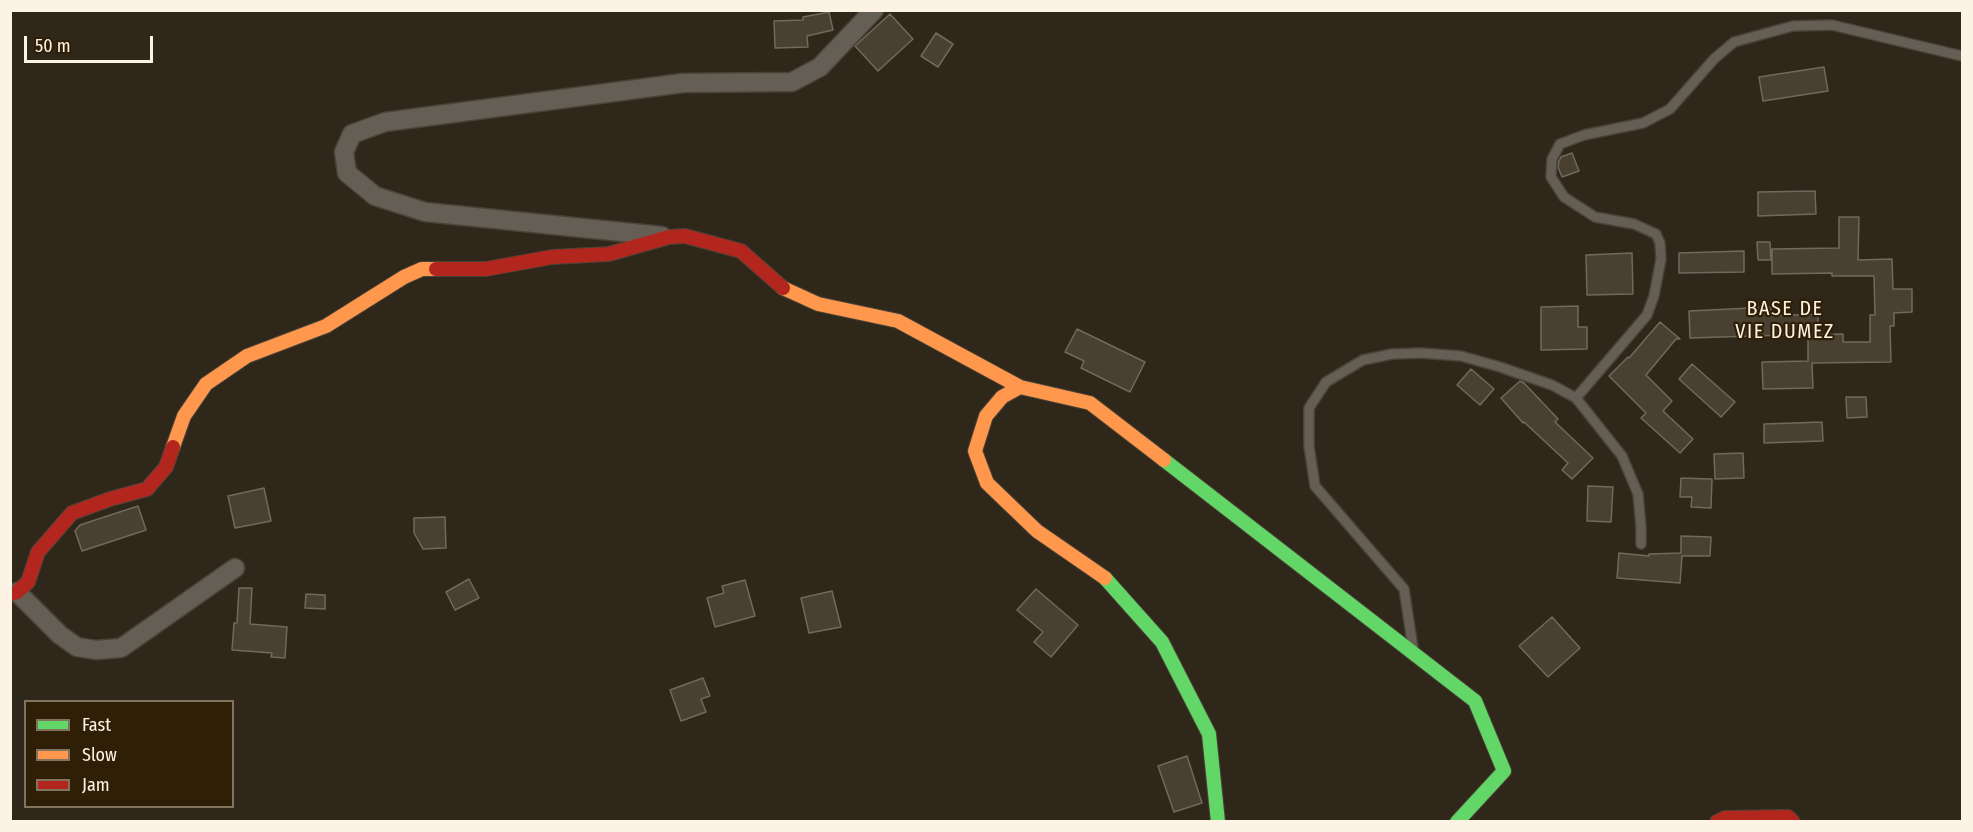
<!DOCTYPE html>
<html>
<head>
<meta charset="utf-8">
<style>
	body { margin:0 }
	#map { position:relative; width:1973px; height:832px; overflow:hidden; background:#2f2719; font-family:"Fira Sans Condensed",sans-serif }
	canvas { display:block }
	.frame { position:absolute; inset:0; border:12px solid #fdf3e4; pointer-events:none }
	.legend { position:absolute; left:24px; top:700px; width:210px; height:108px; box-sizing:border-box; background:#2e1f06; border:2px solid #81745f; margin:0; padding:8px 10px; list-style:none; font-size:18px; color:#fdf3e4 }
	.legend li { display:flex; align-items:center; gap:12px; height:30px }
	.legend b { width:30px; border:2px solid #81745f }
	.scale { position:absolute; left:24px; top:36px; width:129px; height:27px; box-sizing:border-box; border:3px solid #fdf3e4; border-top:0; padding-left:8px; font-size:18px; line-height:21px; white-space:nowrap; color:#fdf3e4; -webkit-text-stroke:4px #2e1f06; paint-order:stroke }
</style>
</head>
<body>
<div id="map">
<canvas width="1973" height="832"></canvas>
<div class="frame"></div>
<ul class="legend">
<li><b style="height:8px;background:#63d668"></b>Fast</li>
<li><b style="height:8px;background:#ff974d"></b>Slow</li>
<li><b style="height:8px;background:#b3261e"></b>Jam</li>
</ul>
<div class="scale">50 m</div>
</div>
<script>
const ctx = document.querySelector('canvas').getContext('2d');
ctx.lineJoin = 'round';
function fillPath(path, color) { ctx.fillStyle = color; ctx.fill(path, 'evenodd'); }
const poly = rows => new Path2D(rows.map(r => 'M' + r).join(''));
function strokePath(path, color, width, dash) { ctx.strokeStyle = color; ctx.lineWidth = width; ctx.lineCap = dash ? 'butt' : 'round'; ctx.setLineDash(dash || []); ctx.stroke(path); }
function label(font, color, halo, rows, align = 'center') {
  ctx.font = font + ' "Fira Sans Condensed",sans-serif'; ctx.lineWidth = 4.5; ctx.setLineDash([]); ctx.textBaseline = 'middle'; ctx.strokeStyle = halo; ctx.fillStyle = color; for (const [text, x, y, turn = 0] of rows) {
    ctx.save(); ctx.translate(x, y); ctx.rotate((+turn || 0) * Math.PI / 180); ctx.textAlign = isNaN(turn) ? turn : align; if (halo) ctx.strokeText(text, 0, 0); ctx.fillText(text, 0, 0); ctx.restore();
  }
}
const building = poly([
	[829,12,833,30,807,36,808,47,775,48,774,21,803,20,803,17,829,12],
	[890,14,913,39,878,71,855,46,890,14],
	[936,33,953,44,938,67,921,56,936,33],
	[1824,67,1828,91,1763,101,1759,77,1824,67],
	[1572,153,1579,171,1562,177,1558,167,1559,161,1561,157,1572,153],
	[1815,191,1816,214,1758,216,1758,192,1815,191],
	[1839,217,1859,217,1858,260,1892,259,1893,289,1912,289,1912,312,1894,313,1894,326,1890,326,1891,362,1812,363,1813,388,1763,389,1762,362,1808,361,1808,335,1843,334,1843,342,1870,342,1870,315,1875,315,1874,276,1832,276,1832,273,1772,274,1772,249,1839,248,1839,217],
	[1757,242,1770,242,1771,260,1758,260,1757,242],
	[1744,251,1744,272,1679,273,1679,253,1744,251],
	[1632,253,1633,294,1587,295,1586,255,1632,253],
	[1578,306,1578,327,1587,327,1587,349,1541,350,1541,307,1578,306],
	[1771,307,1771,316,1818,314,1818,334,1690,338,1689,311,1771,307],
	[1660,322,1680,339,1676,339,1646,375,1672,401,1663,411,1693,439,1680,453,1641,418,1646,413,1609,376,1628,357,1629,358,1660,322],
	[1077,329,1145,362,1130,392,1081,368,1084,361,1065,352,1077,329],
	[1692,364,1735,402,1721,417,1679,379,1692,364],
	[1471,369,1494,389,1480,405,1457,385,1471,369],
	[1520,381,1524,383,1558,419,1555,422,1593,458,1572,479,1562,470,1568,463,1524,422,1523,423,1501,398,1520,381],
	[1846,397,1866,397,1867,417,1847,418,1846,397],
	[1822,422,1823,441,1764,443,1764,424,1822,422],
	[1743,453,1744,478,1715,479,1714,454,1743,453],
	[1681,478,1712,479,1711,508,1691,507,1692,497,1680,497,1681,478],
	[1588,486,1613,487,1611,522,1587,521,1588,486],
	[264,488,271,521,235,528,228,496,264,488],
	[138,506,146,530,82,551,75,531,80,525,138,506],
	[445,517,446,548,423,549,414,533,414,518,445,517],
	[1681,536,1711,537,1710,556,1682,556,1680,583,1617,578,1619,553,1649,556,1649,554,1681,553,1681,536],
	[469,579,479,598,455,610,446,592,469,579],
	[745,580,755,616,715,627,707,598,724,593,722,586,745,580],
	[239,588,252,588,250,624,287,627,285,658,271,657,272,653,232,650,234,623,237,623,239,588],
	[1036,589,1078,625,1051,657,1034,642,1043,632,1017,610,1036,589],
	[832,591,841,627,809,633,801,598,832,591],
	[306,594,325,595,325,609,305,608,306,594],
	[1552,617,1580,648,1548,677,1519,646,1552,617],
	[703,678,710,696,701,699,706,712,681,721,670,690,703,678],
	[1187,756,1202,803,1174,812,1158,766,1187,756]
]);
const lane = poly([
	[1576,398,1647,315,1654,296,1661,259,1660,243,1656,234,1634,224,1595,217,1564,197,1551,177,1552,159,1560,144,1584,135,1643,123,1670,109,1714,59,1734,42,1793,26,1832,25,1962,56],
	[1413,648,1404,589,1315,486,1309,446,1309,408,1326,382,1363,360,1392,354,1421,353,1461,356,1500,367,1552,385,1576,398,1622,456,1638,494,1641,527,1641,544]
]);
const street = poly([
	[662,236,425,212,375,196,347,173,344,152,352,134,385,122,683,83,792,82,820,67,874,10],
	[17,592,60,635,77,647,96,650,121,648,235,568]
]);
const fast = poly([
	[1164,460,1475,701,1504,771,1457,822],
	[1105,578,1162,642,1209,734,1218,822]
]);
const slow = poly([
	[783,288,818,304,898,321,1020,387],
	[173,447,184,416,206,384,247,356,326,326,404,277,422,269,436,269],
	[1105,578,1037,531,987,483,975,451,986,416,1002,397,1020,387,1090,403,1164,460]
]);
const jam = poly([
	[436,269,486,269,552,257,609,254,669,237,685,236,741,251,783,288],
	[10,594,17,592,28,582,38,552,72,513,110,499,147,489,166,467,173,447],
	[1717,822,1725,818,1788,817,1793,822]
]);
const neighbourhoodNames = [
	["BASE DE",1785,309],
	["VIE DUMEZ",1785,332]
];
fillPath(building, '#494031');
strokePath(building, '#70695d', 1.5);
strokePath(lane, '#4a4337', 12);
strokePath(street, '#4a4337', 21);
strokePath(fast, '#4a4337', 16);
strokePath(slow, '#4a4337', 16);
strokePath(jam, '#4a4337', 16);
strokePath(lane, '#645e55', 9);
strokePath(street, '#645e55', 18);
strokePath(fast, '#63d668', 14);
strokePath(slow, '#ff974d', 14);
strokePath(jam, '#b3261e', 14);
ctx.letterSpacing = '1.5px';
label('20px', '#fdf3e4', '#2e1f06', neighbourhoodNames);
ctx.letterSpacing = '0px';
</script>
</body>
</html>
